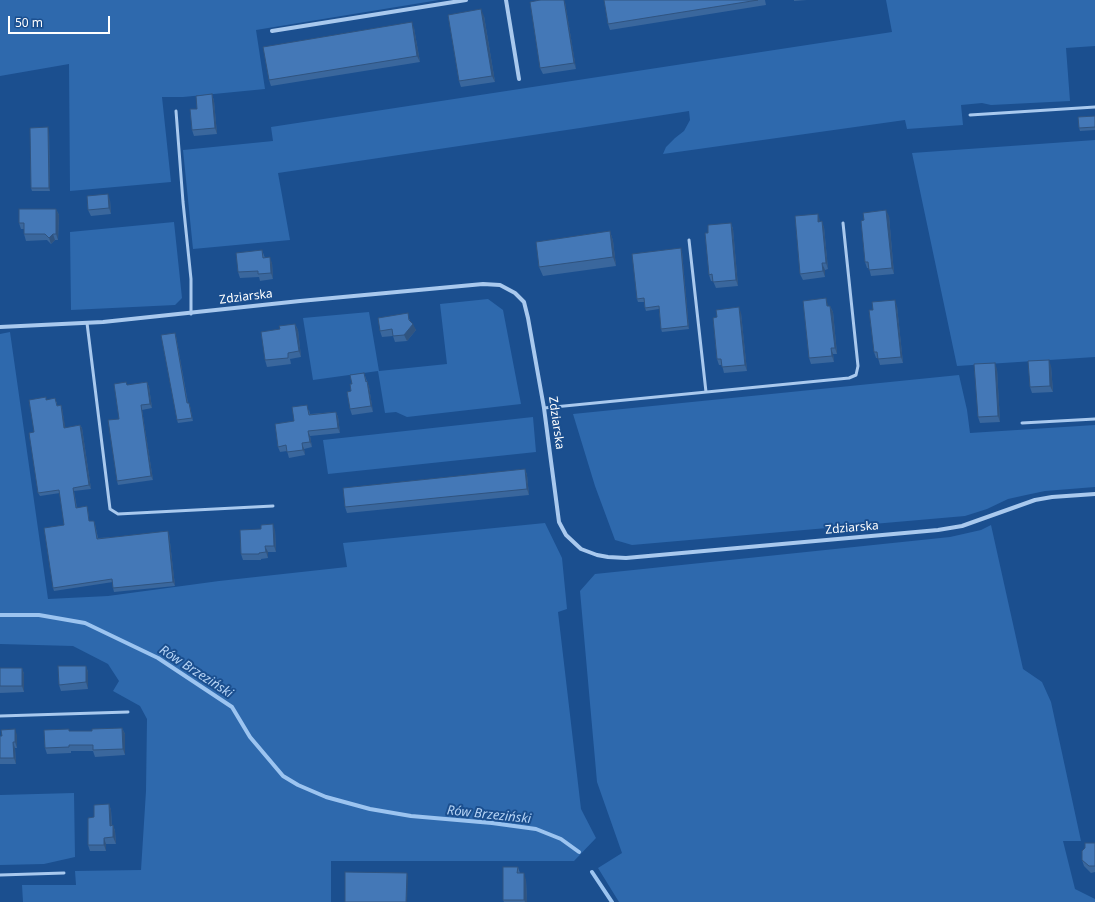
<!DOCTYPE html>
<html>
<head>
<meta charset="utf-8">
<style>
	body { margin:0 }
	#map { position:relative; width:1095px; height:902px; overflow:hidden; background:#1b4f8f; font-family:"Noto Sans",sans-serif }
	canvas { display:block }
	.scale { position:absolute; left:8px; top:16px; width:102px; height:18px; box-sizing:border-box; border:2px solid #fff; border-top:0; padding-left:5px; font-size:12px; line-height:14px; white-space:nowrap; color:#fff; -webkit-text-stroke:3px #1b4f8f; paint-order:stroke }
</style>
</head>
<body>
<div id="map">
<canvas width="1095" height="902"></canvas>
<div class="scale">50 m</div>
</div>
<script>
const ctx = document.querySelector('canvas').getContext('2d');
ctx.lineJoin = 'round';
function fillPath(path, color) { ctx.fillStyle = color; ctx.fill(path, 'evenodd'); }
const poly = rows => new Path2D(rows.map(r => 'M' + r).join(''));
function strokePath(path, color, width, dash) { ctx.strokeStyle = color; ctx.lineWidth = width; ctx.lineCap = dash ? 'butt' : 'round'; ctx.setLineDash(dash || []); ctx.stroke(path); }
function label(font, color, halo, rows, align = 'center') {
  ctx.font = font + ' "Noto Sans",sans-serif'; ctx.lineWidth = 4; ctx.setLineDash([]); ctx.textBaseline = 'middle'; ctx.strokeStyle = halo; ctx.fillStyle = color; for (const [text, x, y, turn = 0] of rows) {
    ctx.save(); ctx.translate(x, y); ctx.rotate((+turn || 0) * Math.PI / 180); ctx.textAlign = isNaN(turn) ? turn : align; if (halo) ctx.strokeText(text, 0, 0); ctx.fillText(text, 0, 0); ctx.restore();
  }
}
const green = poly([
	[0,0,439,0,256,30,265,89,183,97,162,97,171,182,70,191,69,64,0,76],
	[886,0,1095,0,1095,46,1066,48,1070,101,991,105,982,103,961,105,963,125,907,129,905,120,663,154,666,147,675,138,684,131,690,120,689,111,580,128,278,173,290,240,193,249,183,150,273,141,271,127,892,32],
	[1095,140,1095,357,957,366,912,153],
	[174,222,182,298,175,305,71,310,70,232],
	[488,299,503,310,521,404,407,417,396,412,385,413,378,371,313,380,303,318,369,312,379,371,447,364,440,304],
	[10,332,48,599,108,596,219,581,347,567,343,543,545,523,562,558,567,609,558,612,581,809,596,838,574,861,331,861,331,902,23,902,22,885,76,885,75,871,141,870,146,791,147,719,140,706,113,691,119,681,108,664,73,646,0,644,0,334],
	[959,375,967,410,970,433,1095,425,1095,487,1045,491,1026,495,1008,499,987,509,965,516,632,545,615,540,595,486,573,414],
	[533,417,536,452,328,474,323,440],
	[991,525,1023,669,1042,682,1051,702,1081,841,1063,841,1075,889,1095,899,1095,902,619,902,598,868,622,853,597,782,580,591,595,574,950,537,981,530],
	[74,793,75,857,44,864,0,865,0,795]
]);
const stream = poly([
	[0,615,39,615,85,623,158,658,232,707,250,737,283,776,298,785,326,797,370,809,411,816,492,823,536,829,561,839,579,852],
	[592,872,612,902]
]);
const lane = poly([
	[176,111,183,202,191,279,191,314],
	[970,115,1095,107],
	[689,240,706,392],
	[87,323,110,509,118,514,273,506],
	[544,408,849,378,856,375,858,366,843,223],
	[1022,423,1095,419],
	[0,716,128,712],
	[0,875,64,873]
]);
const street = poly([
	[506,0,519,79],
	[272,31,466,0],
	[0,327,103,322,300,301,483,284,500,285,515,293,524,302,528,318,544,408,559,522,566,535,581,549,597,555,608,557,626,558,938,530,962,526,1035,500,1052,497,1095,494]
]);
const wall = poly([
	[604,0,765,0,766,5,610,30,608,24],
	[794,0,807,0,794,1],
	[565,2,576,69,543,74,540,68],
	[484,16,495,82,461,87,459,81],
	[414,28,420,62,271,86,269,80],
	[212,94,214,101,217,134,194,136,192,130],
	[1095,116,1095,130,1080,131,1079,128],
	[49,130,50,191,32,191,31,188],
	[110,200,111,214,91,216,88,210],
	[56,209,59,215,58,240,55,240,51,244,47,240,26,241,24,234,24,229,21,229,19,223],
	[889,216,894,274,871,276,869,268,867,268,865,262],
	[820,220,820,222,824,227,828,269,825,270,825,277,803,280,800,274],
	[731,223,733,229,738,286,716,288,713,281,711,281,709,275,708,233],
	[610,231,613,241,616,266,543,276,539,267],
	[262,250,265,258,272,263,273,279,260,281,259,277,240,278,238,272],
	[682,252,689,329,662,332,661,329,659,309,646,311,645,308,644,302,638,302,637,299],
	[828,305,828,306,830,306,833,312,837,354,833,354,834,362,811,364,809,358],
	[897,306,903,363,880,365,878,358,876,358,874,352],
	[741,313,747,371,724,373,722,365,719,365,717,359,717,317],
	[410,319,410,322,416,330,407,341,395,342,393,336,382,337,380,331],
	[295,324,298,330,301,357,290,359,291,364,267,367,265,360,280,329],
	[175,333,176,336,188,403,189,403,190,406,193,421,178,423,177,420],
	[1051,366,1053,392,1032,393,1030,387],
	[997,369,1000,422,980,423,978,417],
	[364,373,369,387,373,412,352,415,350,409,352,384],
	[147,382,149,387,152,408,142,410,153,480,118,485,117,481,119,419,128,385],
	[47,400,57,402,57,405,61,405,62,408,65,428,80,425,82,428,91,489,74,491,77,508,88,510,89,521,95,524,98,538,169,534,175,586,114,592,113,588,113,582,54,591,53,588,64,525,60,493,40,496,38,493,34,432],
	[309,410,310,414,336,412,338,417,340,433,310,436,312,447,304,449,305,455,289,458,287,451,280,452,278,447,294,421],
	[525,469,527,475,529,495,347,513,345,507],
	[275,530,276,552,268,552,268,558,261,559,261,560,243,560,241,554],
	[86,666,88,672,88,689,61,691,59,685],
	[0,668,22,668,24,674,24,692,0,693],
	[122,728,125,734,125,755,95,757,93,751,71,751,71,753,47,754,45,748,69,731,92,731],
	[17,735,17,748,15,748,16,764,0,764,0,736],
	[109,804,111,810,112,825,113,825,115,831,116,844,106,844,106,851,90,851,88,845,94,817],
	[1095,843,1095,872,1091,873,1084,866,1082,860],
	[518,867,520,873,526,880,527,902,504,902,503,900]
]);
const shadedWall = poly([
	[564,0,565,2,576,69,574,63],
	[481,9,484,16,495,82,492,76],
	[412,22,414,28,420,62,417,56],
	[212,94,214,101,217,134,215,128],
	[48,127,49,130,50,191,49,188],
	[108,194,110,200,111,214,109,208],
	[56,209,59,215,58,240,56,234],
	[886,210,889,216,894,274,892,268],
	[818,214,820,220,820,228,818,222],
	[822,221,824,227,828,269,826,263],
	[731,223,733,229,738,286,736,280],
	[610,231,613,241,616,266,613,257],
	[53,234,55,240,51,244,49,238],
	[681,248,682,252,689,329,688,326],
	[270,257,272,263,273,279,271,273],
	[822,263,825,270,825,277,823,271],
	[826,298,828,305,829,312,827,306],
	[895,300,897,306,903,363,901,357],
	[830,306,833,312,837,354,835,348],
	[739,307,741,313,747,371,745,365],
	[295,324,298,330,301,357,299,351],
	[413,324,416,330,407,341,404,335],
	[175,333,176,336,188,406,187,403],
	[831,348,833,354,834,362,832,356],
	[1049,360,1051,366,1053,392,1050,386],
	[995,363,997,369,1000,422,998,416],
	[367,381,369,387,373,412,371,406],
	[147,382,149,387,152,408,150,404],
	[189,403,190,406,193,421,192,418],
	[61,405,62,408,66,431,64,428],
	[141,405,142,410,153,480,151,476],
	[336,412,338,417,340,433,338,428],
	[80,425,82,428,91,489,89,485],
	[308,431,310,436,312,447,310,442],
	[302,443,304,449,305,455,303,450],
	[525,469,527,475,529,495,527,489],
	[73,488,74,491,77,511,76,508],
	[87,506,88,510,90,525,89,521],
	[94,521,95,524,98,542,97,539],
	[273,524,275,530,276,552,274,546],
	[168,531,169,534,175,586,173,582],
	[265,546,268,552,268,558,266,552],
	[86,666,88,672,88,689,86,682],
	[22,668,24,674,24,692,22,686],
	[122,728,125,734,125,755,123,749],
	[15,729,17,735,17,748,15,742],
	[13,742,15,748,16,764,14,758],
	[109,804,111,810,112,832,110,826],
	[113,825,115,831,116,844,113,837],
	[104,838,106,844,106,851,104,845],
	[407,873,408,876,407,902,406,902],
	[524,873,526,880,527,902,525,902,524,900]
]);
const building = poly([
	[540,0,564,0,574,63,540,68,530,2,540,0],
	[604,0,758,0,608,24,604,0],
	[481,9,492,76,459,81,448,15,481,9],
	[412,22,417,56,269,80,263,47,412,22],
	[212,94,215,128,192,130,190,109,197,109,196,96,212,94],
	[1095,116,1095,127,1079,128,1078,117,1095,116],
	[48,127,49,188,31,188,30,128,48,127],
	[108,194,109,208,88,210,87,196,108,194],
	[19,209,56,209,56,234,53,234,49,238,45,234,24,234,24,223,19,223,19,209],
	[886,210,892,268,869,270,868,262,865,262,861,221,864,220,863,213,886,210],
	[818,214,818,222,822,221,826,263,822,263,823,271,800,274,795,216,818,214],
	[731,223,736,280,713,282,712,274,709,275,705,233,708,233,708,225,731,223],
	[610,231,613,257,539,267,536,242,610,231],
	[681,248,688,326,661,329,659,306,645,308,644,298,637,299,632,254,681,248],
	[262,250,263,258,270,257,271,273,258,274,258,271,238,272,236,253,262,250],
	[826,298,827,306,830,306,835,348,831,348,832,356,809,358,803,301,826,298],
	[895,300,901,357,878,359,877,352,874,352,869,310,873,310,872,302,895,300],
	[739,307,745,365,722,367,721,359,717,359,713,318,717,317,716,310,739,307],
	[408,313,409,320,413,324,404,335,393,336,392,329,380,331,378,318,408,313],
	[295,324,299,351,288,353,288,358,265,360,261,332,280,329,279,326,295,324],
	[175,333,187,403,189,403,192,418,177,420,161,335,175,333],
	[1049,360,1050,386,1030,387,1028,361,1049,360],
	[995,363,998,416,978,417,974,364,995,363],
	[364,373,366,382,367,381,371,406,350,409,347,392,351,391,350,384,352,384,350,375,364,373],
	[126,382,127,385,147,382,150,404,141,405,151,476,117,481,108,420,119,419,114,384,126,382],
	[46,397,46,400,55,398,57,406,61,405,64,428,80,425,89,485,73,488,76,508,87,506,89,521,94,521,97,539,168,531,173,582,113,588,112,579,53,588,44,528,64,525,59,490,38,493,29,433,34,432,29,400,46,397],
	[307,405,309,415,336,412,338,428,308,431,310,442,302,443,303,450,287,452,286,445,278,447,275,424,294,421,292,407,307,405],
	[525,469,527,489,345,507,343,488,525,469],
	[273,524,274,546,265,546,266,552,259,553,259,554,241,554,240,530,261,529,261,525,273,524],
	[58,666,86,666,86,682,59,685,58,666],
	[0,668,22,668,22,686,0,686,0,668],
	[122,728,123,749,93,750,93,745,69,745,69,747,45,748,44,730,69,729,69,731,92,731,92,729,122,728],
	[15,729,15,742,13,742,14,758,0,758,0,736,2,736,1,730,15,729],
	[109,804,110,826,113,825,113,837,104,838,104,845,88,845,88,818,94,817,94,805,109,804],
	[1085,843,1095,843,1095,866,1089,866,1082,860,1082,851,1085,848,1085,843],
	[503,867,518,867,517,873,524,873,524,900,503,900,503,867],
	[345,872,407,873,406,902,345,902,345,872]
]);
const streetNames = [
	["Zdziarska",246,297,-7],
	["Zdziarska",556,423,82],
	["Zdziarska",852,528,-5]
];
const waterNames = [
	["Rów Brzeziński",196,672,33],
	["Rów Brzeziński",489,815,6]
];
fillPath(green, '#2e69ad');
strokePath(stream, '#9cc4f0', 4);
strokePath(lane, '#a9c9ee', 3);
strokePath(street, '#a9c9ee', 4);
fillPath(wall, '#3a679d');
fillPath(shadedWall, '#305480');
fillPath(building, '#4478b7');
strokePath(building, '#305480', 1);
label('12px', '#fff', '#1b4f8f', streetNames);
label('italic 13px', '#b5d3f5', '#1b4f8f', waterNames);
</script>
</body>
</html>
